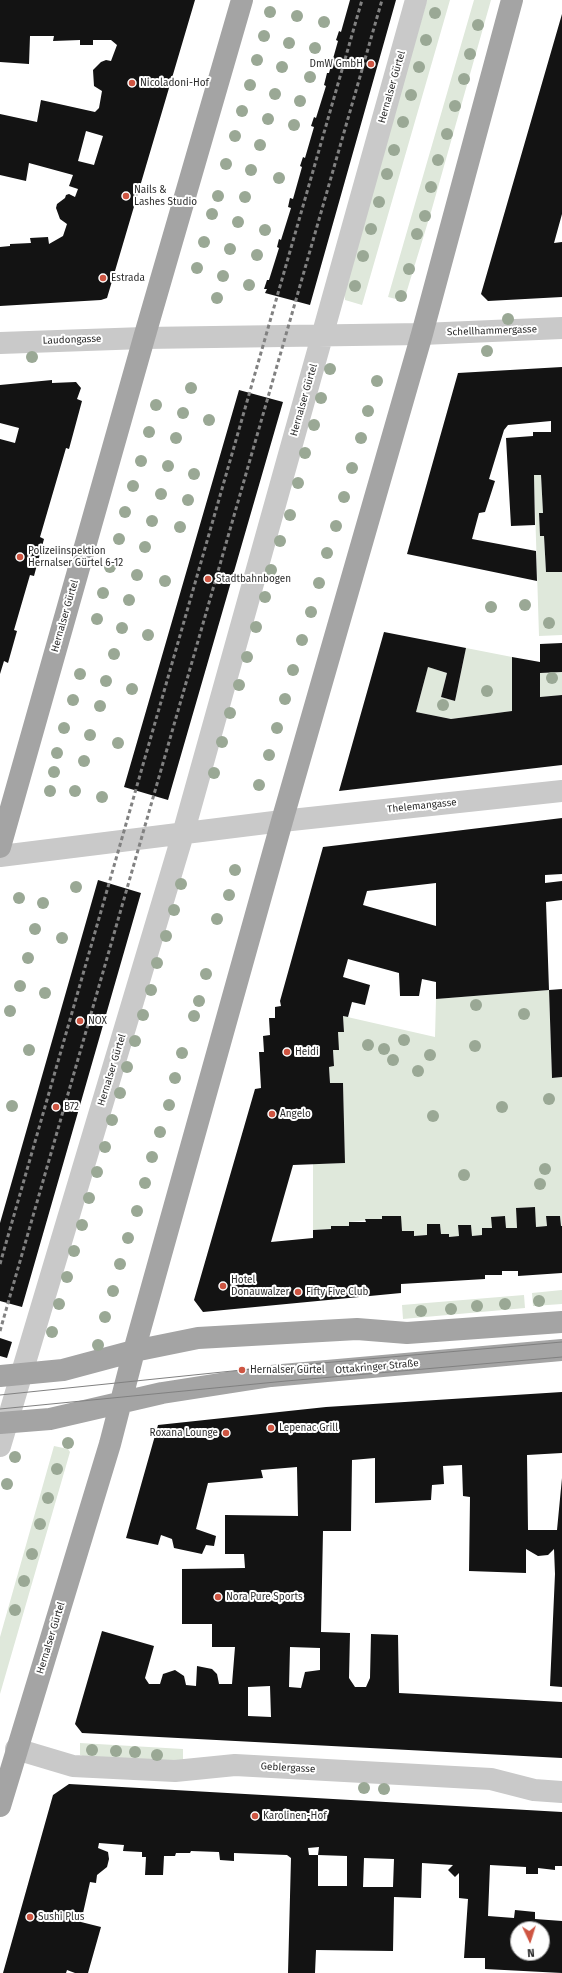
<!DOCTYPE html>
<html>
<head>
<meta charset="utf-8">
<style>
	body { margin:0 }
	#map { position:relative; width:562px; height:1973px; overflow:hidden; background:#fff; font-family:"Fira Sans",sans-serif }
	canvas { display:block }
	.north { position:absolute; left:510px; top:1921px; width:40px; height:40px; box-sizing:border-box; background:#fff; border:1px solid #ababab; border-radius:50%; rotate:176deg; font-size:11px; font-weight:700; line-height:16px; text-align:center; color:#2c2c2c }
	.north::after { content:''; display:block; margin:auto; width:14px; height:18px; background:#ce5542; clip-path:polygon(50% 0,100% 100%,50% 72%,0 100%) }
</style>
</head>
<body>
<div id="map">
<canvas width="562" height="1973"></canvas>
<div class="north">N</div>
</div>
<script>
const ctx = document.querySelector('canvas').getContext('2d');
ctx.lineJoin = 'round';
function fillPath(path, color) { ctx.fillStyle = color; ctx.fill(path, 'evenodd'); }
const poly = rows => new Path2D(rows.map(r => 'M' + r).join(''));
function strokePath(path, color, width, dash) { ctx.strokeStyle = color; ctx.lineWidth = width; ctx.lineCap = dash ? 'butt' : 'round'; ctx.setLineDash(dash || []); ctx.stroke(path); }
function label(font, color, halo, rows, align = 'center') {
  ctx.font = font + ' "Fira Sans",sans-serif'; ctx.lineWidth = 4; ctx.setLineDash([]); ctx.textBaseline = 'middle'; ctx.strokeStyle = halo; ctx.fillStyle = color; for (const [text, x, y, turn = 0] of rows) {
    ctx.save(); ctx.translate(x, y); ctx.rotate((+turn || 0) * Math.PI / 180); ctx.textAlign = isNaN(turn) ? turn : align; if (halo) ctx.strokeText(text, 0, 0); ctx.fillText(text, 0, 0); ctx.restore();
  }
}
const green = poly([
	[427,0,450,0,362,305,345,300,344,292],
	[474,0,491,0,431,212,405,297,400,300,388,297],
	[534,475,541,475,543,513,539,513,540,536,544,536,546,572,562,572,562,635,539,636],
	[466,648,512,657,512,711,451,719,416,712,428,667,447,673,441,697,455,701],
	[562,672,562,695,540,697,540,673],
	[549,990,552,1078,562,1077,562,1226,561,1226,560,1216,546,1216,547,1226,536,1227,534,1207,516,1208,517,1228,506,1228,505,1216,492,1217,492,1228,482,1235,472,1236,471,1225,458,1225,459,1236,449,1237,448,1234,441,1234,440,1224,427,1224,427,1235,414,1236,402,1231,400,1216,383,1216,382,1219,349,1222,349,1226,332,1226,331,1229,313,1230,313,1164,345,1163,343,1083,330,1083,329,1067,334,1066,333,1050,338,1032,344,1032,343,1016,435,1037,436,999],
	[562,1290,562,1304,533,1306,532,1293],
	[524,1295,525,1308,403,1319,402,1305],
	[54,1446,68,1449,70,1452,0,1694,0,1637],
	[80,1743,183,1749,183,1761,93,1760,80,1755]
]);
const building = poly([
	[0,0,195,0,107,298,101,300,0,306,0,247,10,246,10,244,31,243,30,238,48,237,49,244,63,236,67,224,60,219,56,208,57,204,65,198,66,195,69,194,75,197,78,189,69,186,73,175,29,163,26,181,0,175,0,114,37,122,41,100,95,112,99,108,102,91,94,86,93,70,101,62,106,60,111,61,117,45,111,40,93,40,93,45,80,45,80,40,53,41,54,36,30,36,29,64,0,62],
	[86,131,103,136,94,165,78,161],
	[350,0,396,0,310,305,265,293,267,289,264,289,267,280,269,280,279,248,277,247,279,239,281,240,291,208,288,207,290,198,293,199,302,167,300,166,303,157,305,158,314,127,311,126,314,117,316,118,326,86,324,85,327,73,329,73,338,41,336,40,339,31,341,32],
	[562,14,562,214,554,243,562,242,562,297,488,301,481,294],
	[562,367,562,572,546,572,544,536,540,536,539,513,543,513,541,475,534,475,535,525,511,526,506,438,533,436,533,432,551,432,551,421,508,425,504,430,489,479,495,481,485,512,479,513,472,539,536,551,537,581,407,554,458,373],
	[52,380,52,383,76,382,81,388,77,399,82,401,69,449,66,448,40,537,44,539,34,576,30,575,14,630,17,631,8,663,4,661,0,674,0,439,15,443,19,428,0,423,0,385],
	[239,390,283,402,168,800,124,787],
	[384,632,466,648,455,701,441,697,447,673,428,667,416,712,451,719,512,711,512,657,540,662,540,644,562,643,562,672,540,673,540,697,562,695,562,765,339,791],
	[562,818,562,874,545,875,545,883,562,881,562,900,546,902,549,990,436,999,436,982,422,979,419,996,400,996,399,973,348,959,343,977,370,985,365,1005,352,1002,348,1017,343,1016,344,1032,338,1032,339,1050,333,1050,334,1066,329,1067,330,1083,343,1083,345,1163,293,1165,271,1242,313,1238,313,1230,331,1229,331,1226,349,1226,349,1222,366,1222,365,1219,382,1219,382,1216,401,1216,402,1231,414,1231,414,1236,427,1235,427,1224,440,1224,441,1234,449,1234,449,1237,459,1236,458,1225,471,1225,472,1236,482,1235,482,1228,492,1228,491,1217,505,1216,506,1228,517,1228,516,1208,535,1207,536,1227,547,1226,546,1216,560,1216,561,1226,562,1226,562,1273,518,1276,518,1271,502,1271,502,1275,485,1275,485,1279,401,1284,401,1293,203,1312,194,1300,255,1089,261,1088,259,1052,264,1052,263,1036,270,1035,269,1018,275,1018,275,1007,281,1006,280,1001,323,847],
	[436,883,436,926,363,905,367,891],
	[98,880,141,893,22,1307,0,1301,0,1223],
	[562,989,562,1077,552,1078,549,990],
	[0,1338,12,1342,7,1358,0,1356],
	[562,1392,562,1453,527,1455,528,1530,557,1530,562,1478,562,1687,550,1686,555,1574,554,1549,548,1555,538,1556,526,1549,526,1573,469,1571,470,1497,463,1496,462,1465,443,1466,444,1484,432,1485,431,1500,375,1503,375,1458,352,1460,351,1531,323,1531,321,1632,350,1633,349,1678,355,1687,366,1687,370,1678,371,1634,398,1635,399,1693,562,1702,562,1758,82,1733,75,1724,102,1631,154,1646,145,1678,149,1684,160,1684,163,1674,175,1670,184,1676,186,1685,196,1686,197,1666,212,1669,217,1674,219,1684,232,1684,235,1647,212,1647,212,1624,182,1624,182,1569,245,1568,244,1554,225,1554,225,1515,298,1516,297,1467,261,1470,263,1478,208,1483,196,1529,216,1536,214,1546,206,1545,202,1554,174,1548,172,1539,161,1535,158,1545,126,1538,158,1425,326,1407],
	[290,1647,320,1648,320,1670,305,1672,301,1688,289,1687],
	[270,1686,271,1717,248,1716,248,1687],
	[69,1784,562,1812,562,1866,555,1866,555,1870,538,1868,538,1874,526,1874,526,1867,490,1865,488,1916,514,1918,515,1910,535,1912,535,1919,562,1921,562,1973,485,1969,485,1958,464,1958,468,1899,459,1898,459,1873,455,1877,448,1870,453,1865,422,1863,421,1898,394,1897,393,1951,316,1950,315,1973,288,1973,291,1858,287,1855,234,1853,234,1861,220,1860,219,1852,191,1851,190,1853,176,1853,175,1856,164,1856,163,1875,145,1875,146,1857,142,1857,142,1852,123,1851,124,1845,99,1843,98,1848,108,1852,109,1859,107,1867,97,1875,96,1883,90,1882,81,1922,101,1927,88,1973,75,1973,67,1970,66,1973,3,1973,53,1795],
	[319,1847,318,1855,309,1855,308,1848],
	[318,1855,347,1856,347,1886,318,1886],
	[364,1858,394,1859,393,1887,363,1887],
	[518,1929,542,1929,542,1953,518,1953]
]);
const minor = poly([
	[0,343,144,338,422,334,562,328],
	[0,856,282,821,562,791],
	[0,1446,183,834,416,0],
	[16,1749,73,1766,175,1771,235,1765,491,1779,534,1790,562,1792]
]);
const major = poly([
	[0,847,144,338,242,0],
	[0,1376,63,1370,134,1351,198,1338,357,1329,407,1333,562,1322],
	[0,1423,50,1419,162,1393,271,1376,562,1350],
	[0,1806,110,1444,134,1351,282,821,422,334,512,0]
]);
const tram = poly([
	[0,1395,242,1370,562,1342],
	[0,1409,286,1381,562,1357]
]);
const rail = poly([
	[0,1264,362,0],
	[0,1331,382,0]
]);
const trees = [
	[270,12],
	[435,13],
	[297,16],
	[324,22],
	[478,25],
	[264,36],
	[426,40],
	[289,43],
	[315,48],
	[470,54],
	[257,60],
	[282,67],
	[419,67],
	[310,77],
	[464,79],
	[250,85],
	[275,94],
	[411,95],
	[300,101],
	[455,106],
	[242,111],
	[268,119],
	[403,122],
	[294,125],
	[447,134],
	[235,136],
	[260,145],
	[394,150],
	[438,160],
	[226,164],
	[251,170],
	[387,174],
	[279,178],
	[431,187],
	[218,196],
	[245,197],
	[379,202],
	[212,214],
	[425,216],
	[238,222],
	[371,229],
	[265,230],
	[417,234],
	[204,242],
	[230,249],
	[257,255],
	[363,256],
	[197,268],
	[409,269],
	[223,276],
	[249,285],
	[355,286],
	[401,296],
	[217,298],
	[508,319],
	[487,351],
	[32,357],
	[330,369],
	[377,381],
	[191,388],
	[321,398],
	[156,405],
	[368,411],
	[183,413],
	[209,420],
	[314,425],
	[149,432],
	[176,438],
	[361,438],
	[305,453],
	[141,461],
	[168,466],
	[352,468],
	[194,474],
	[298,483],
	[133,486],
	[161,494],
	[344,497],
	[188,500],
	[125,512],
	[290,515],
	[152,521],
	[336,526],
	[180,527],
	[119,539],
	[280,541],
	[145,547],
	[327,553],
	[110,567],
	[271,570],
	[137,575],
	[165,581],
	[319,583],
	[103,593],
	[265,597],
	[129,600],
	[525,605],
	[491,607],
	[311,612],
	[97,619],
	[549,623],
	[256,627],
	[122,628],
	[148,635],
	[302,640],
	[114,654],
	[247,657],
	[293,670],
	[80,674],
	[552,678],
	[106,681],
	[239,685],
	[132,689],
	[487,691],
	[285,699],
	[73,700],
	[443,705],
	[100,706],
	[230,713],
	[64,728],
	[277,728],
	[90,735],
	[222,742],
	[118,743],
	[57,753],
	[269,755],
	[84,761],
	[54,772],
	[214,773],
	[259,785],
	[50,791],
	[75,791],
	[102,797],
	[235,870],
	[181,884],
	[76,887],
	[229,895],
	[19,898],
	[43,903],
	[174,910],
	[217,919],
	[35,929],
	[166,936],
	[62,938],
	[28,958],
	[157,963],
	[206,974],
	[20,986],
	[151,990],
	[45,993],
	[199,1001],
	[476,1005],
	[10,1011],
	[524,1014],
	[143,1015],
	[194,1016],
	[404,1040],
	[135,1041],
	[368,1045],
	[475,1046],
	[384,1049],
	[29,1050],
	[182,1053],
	[430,1055],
	[393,1060],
	[127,1067],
	[418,1071],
	[175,1078],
	[120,1093],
	[549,1099],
	[169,1105],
	[12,1106],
	[502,1107],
	[433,1116],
	[112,1120],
	[160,1132],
	[105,1147],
	[152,1157],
	[545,1169],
	[97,1172],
	[464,1175],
	[145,1183],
	[540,1184],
	[89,1198],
	[137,1211],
	[82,1225],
	[128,1238],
	[74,1251],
	[120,1264],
	[67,1277],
	[113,1291],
	[539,1301],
	[59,1304],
	[505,1304],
	[477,1306],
	[451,1309],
	[421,1311],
	[105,1317],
	[52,1332],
	[98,1345],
	[68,1443],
	[15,1457],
	[57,1469],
	[7,1484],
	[48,1498],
	[40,1524],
	[32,1554],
	[24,1581],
	[15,1610],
	[92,1750],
	[116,1751],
	[135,1752],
	[157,1755],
	[364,1788],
	[384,1789]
];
const markers = [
	[371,64,4,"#ce5542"],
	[132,83,4,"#ce5542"],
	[126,196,4,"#ce5542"],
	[103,278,4,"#ce5542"],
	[20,557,4,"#ce5542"],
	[208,579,4,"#ce5542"],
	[80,1021,4,"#ce5542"],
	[287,1052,4,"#ce5542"],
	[56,1107,4,"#ce5542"],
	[272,1114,4,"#ce5542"],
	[223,1286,4,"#ce5542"],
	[298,1292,4,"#ce5542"],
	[242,1370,4,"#ce5542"],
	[271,1428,4,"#ce5542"],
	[226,1433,4,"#ce5542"],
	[218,1597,4,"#ce5542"],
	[255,1816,4,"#ce5542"],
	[30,1917,4,"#ce5542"]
];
const poiNames = [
	["DmW GmbH",363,64,"right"],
	["Nicoladoni-Hof",140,83],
	["Nails &",134,190],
	["Lashes Studio",134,202],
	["Estrada",111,278],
	["Polizeiinspektion",28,551],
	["Hernalser Gürtel 6-12",28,563],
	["Stadtbahnbogen",216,579],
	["NOX",88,1021],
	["Heidi",295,1052],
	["B72",64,1107],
	["Angelo",280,1114],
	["Hotel",231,1280],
	["Donauwalzer",231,1292],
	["Fifty Five Club",306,1292],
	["Hernalser Gürtel",250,1370],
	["Lepenac Grill",279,1428],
	["Roxana Lounge",218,1433,"right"],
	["Nora Pure Sports",226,1597],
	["Karolinen-Hof",263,1816],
	["Sushi Plus",38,1917]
];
const streetNames = [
	["Hernalser Gürtel",392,87,-74],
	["Schellhammergasse",492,331,-2],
	["Laudongasse",72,340,-2],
	["Hernalser Gürtel",304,400,-74],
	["Hernalser Gürtel",65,616,-74],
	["Thelemangasse",422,806,-6],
	["Hernalser Gürtel",112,1070,-73],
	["Ottakringer Straße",377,1367,-5],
	["Hernalser Gürtel",51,1638,-73],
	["Geblergasse",288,1768,3]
];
fillPath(green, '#dfe8db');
fillPath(building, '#131313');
strokePath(minor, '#c9c9c9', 22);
strokePath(major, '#a4a4a4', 22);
strokePath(tram, '#818181', 1);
strokePath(rail, '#818181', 3, [4, 3]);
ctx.fillStyle = '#9aa895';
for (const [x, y] of trees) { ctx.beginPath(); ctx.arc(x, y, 6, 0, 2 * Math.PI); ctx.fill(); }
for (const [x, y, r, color] of markers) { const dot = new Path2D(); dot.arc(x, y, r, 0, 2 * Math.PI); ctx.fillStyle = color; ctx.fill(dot); strokePath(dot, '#fff', 1.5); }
label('10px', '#2c2c2c', '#fff', poiNames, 'left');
label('10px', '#2c2c2c', '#fff', streetNames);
</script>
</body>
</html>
